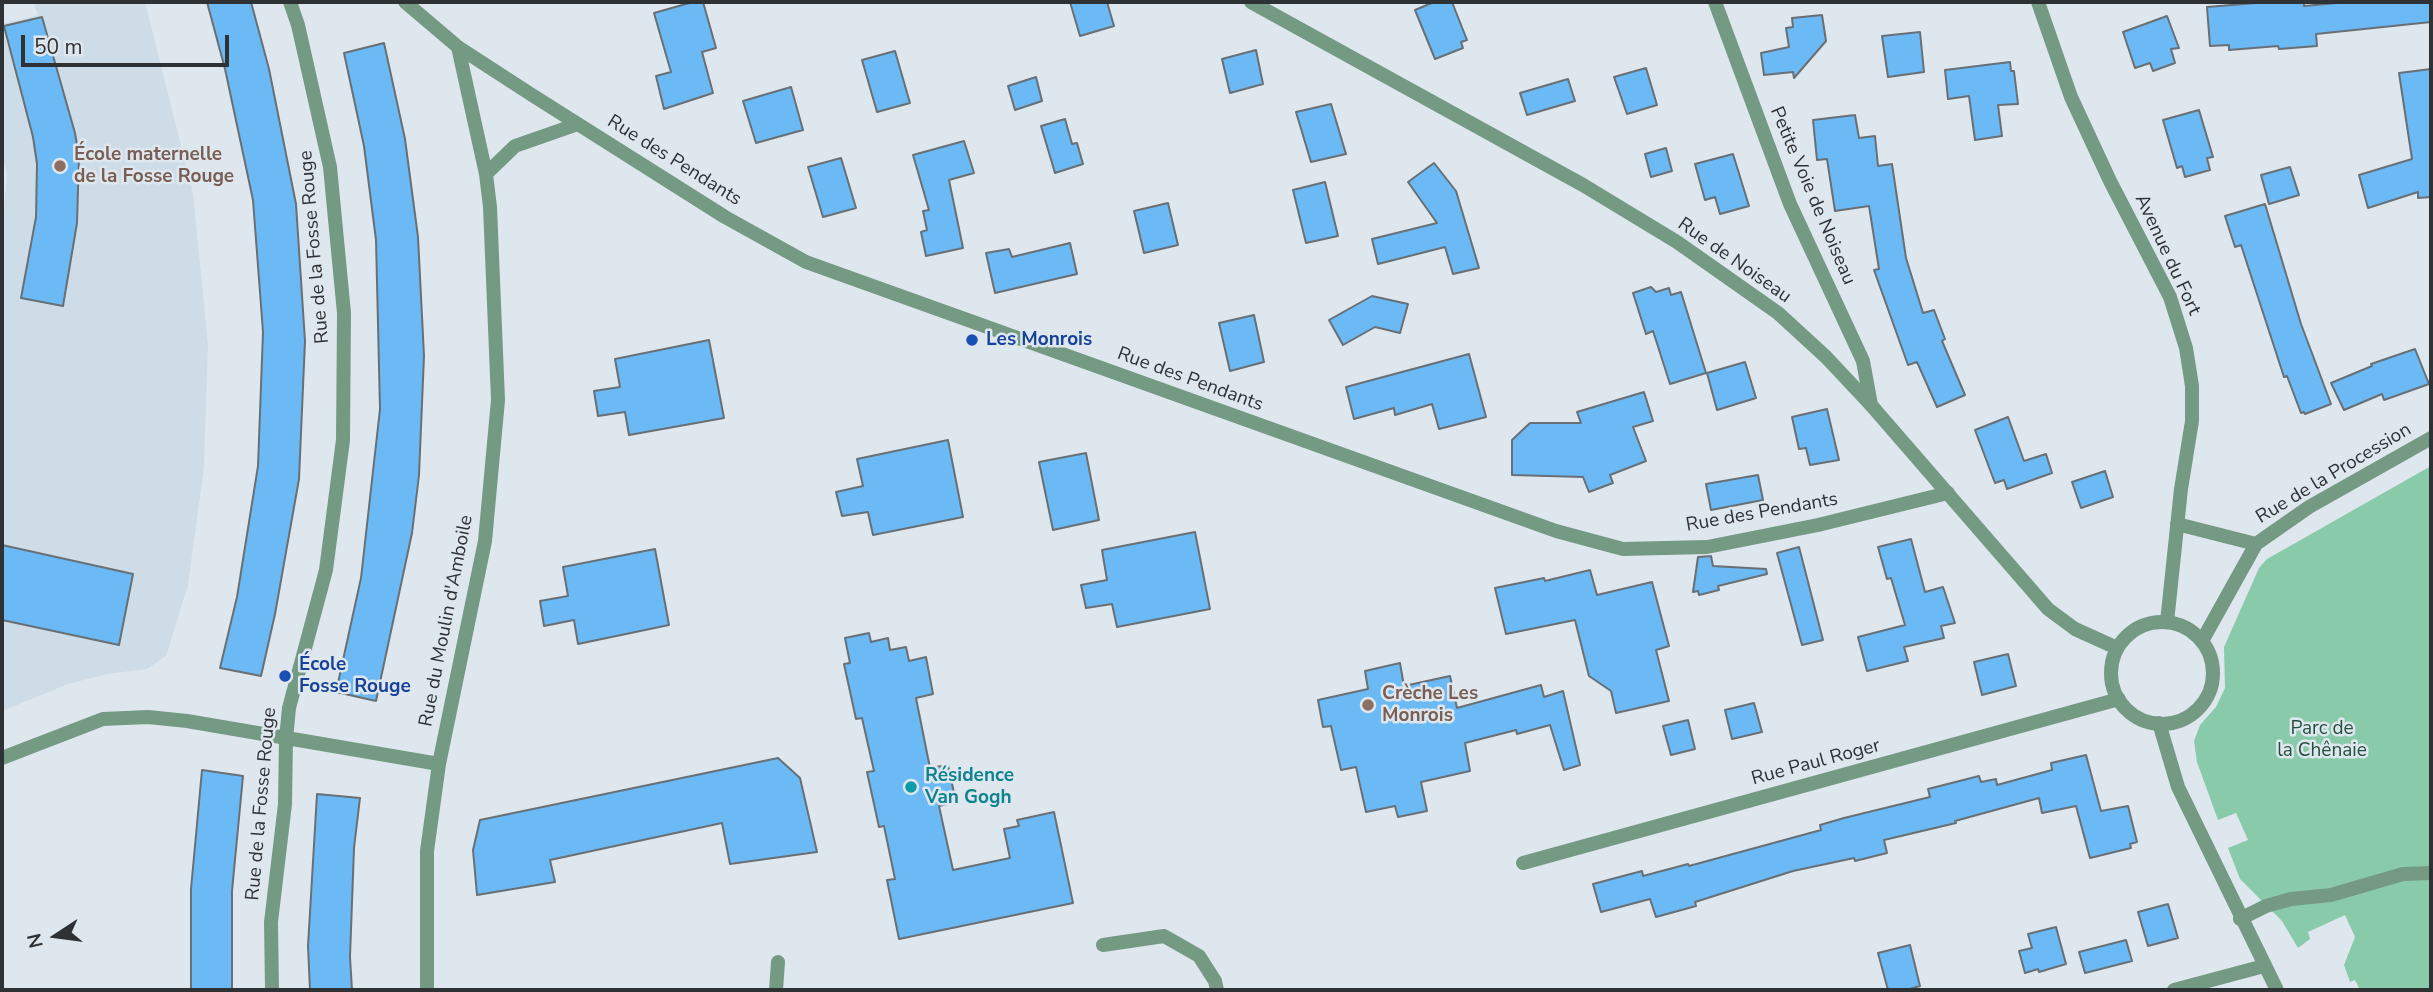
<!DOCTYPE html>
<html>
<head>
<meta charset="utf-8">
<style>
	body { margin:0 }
	#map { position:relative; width:2433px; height:992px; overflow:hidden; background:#dfe7ee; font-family:"Nunito Sans",sans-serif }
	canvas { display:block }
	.frame { position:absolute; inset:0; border:4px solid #2f3235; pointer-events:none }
	.north { position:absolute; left:21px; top:901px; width:70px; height:70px; -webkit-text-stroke:5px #dfe7ee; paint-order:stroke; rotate:257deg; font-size:19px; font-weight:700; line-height:28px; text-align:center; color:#2f3235 }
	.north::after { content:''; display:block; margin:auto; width:24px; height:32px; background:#2f3235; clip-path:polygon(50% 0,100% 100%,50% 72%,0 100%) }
	.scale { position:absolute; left:21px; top:35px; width:208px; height:32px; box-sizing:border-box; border:4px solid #2f3235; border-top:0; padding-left:9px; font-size:21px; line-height:24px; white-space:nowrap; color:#2f3235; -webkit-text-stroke:5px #dfe7ee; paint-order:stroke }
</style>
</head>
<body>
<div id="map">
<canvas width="2433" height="992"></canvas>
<div class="frame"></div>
<div class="north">N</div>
<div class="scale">50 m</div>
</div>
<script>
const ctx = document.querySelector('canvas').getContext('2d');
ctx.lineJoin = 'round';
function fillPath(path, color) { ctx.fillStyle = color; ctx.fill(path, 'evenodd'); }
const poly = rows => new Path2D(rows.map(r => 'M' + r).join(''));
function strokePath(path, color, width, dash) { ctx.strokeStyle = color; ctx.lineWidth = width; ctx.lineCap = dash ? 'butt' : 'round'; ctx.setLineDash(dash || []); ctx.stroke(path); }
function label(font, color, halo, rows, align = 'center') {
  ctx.font = font + ' "Nunito Sans",sans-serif'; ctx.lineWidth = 5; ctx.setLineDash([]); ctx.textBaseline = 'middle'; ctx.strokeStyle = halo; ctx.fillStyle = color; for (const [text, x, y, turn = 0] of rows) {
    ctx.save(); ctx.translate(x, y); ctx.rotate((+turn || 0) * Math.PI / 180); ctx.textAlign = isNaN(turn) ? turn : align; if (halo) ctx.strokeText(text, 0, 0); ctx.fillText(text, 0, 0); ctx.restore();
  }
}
const built = poly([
	[34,2,145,2,193,193,208,345,204,467,188,585,166,656,147,669,107,674,68,684,2,711,2,235,7,174,2,155,2,24,38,15]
]);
const green = poly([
	[2431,466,2431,990,2360,990,2355,980,2350,982,2344,965,2355,937,2345,915,2308,932,2310,939,2298,948,2282,921,2240,879,2228,848,2248,840,2236,813,2218,820,2197,762,2194,741,2200,725,2216,707,2225,688,2224,647,2259,568,2267,559]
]);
const building = poly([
	[207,2,251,2,269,69,296,204,305,341,299,479,275,614,261,676,220,668,237,597,258,466,263,332,253,200,225,69,207,2],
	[693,2,703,2,716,48,702,52,713,93,664,109,656,76,671,72,654,13,693,2],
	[1070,2,1107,2,1114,26,1080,36,1070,2],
	[1434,2,1452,2,1467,40,1461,42,1463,48,1435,59,1415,10,1434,2],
	[2268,2,2304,2,2304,6,2348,2,2431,2,2431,22,2316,34,2317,46,2279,49,2278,46,2229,50,2229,45,2210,46,2207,7,2268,2],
	[1822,15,1826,41,1794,78,1793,72,1764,75,1761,53,1789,47,1786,28,1793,27,1792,18,1822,15],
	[2167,16,2179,48,2171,49,2175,63,2153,71,2150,63,2135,68,2123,32,2167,16],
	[42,17,75,133,79,157,77,223,63,306,21,298,36,217,37,164,33,137,4,26,42,17],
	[1920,32,1924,72,1888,77,1882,36,1920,32],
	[384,43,405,139,418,237,424,356,419,475,412,533,376,701,336,692,361,578,380,409,376,240,364,146,344,53,384,43],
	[1256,50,1263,84,1230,93,1222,59,1256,50],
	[895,51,910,103,877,112,862,60,895,51],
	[2010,62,2011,71,2014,71,2018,104,1998,105,2002,136,1975,140,1969,96,1948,99,1945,70,2010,62],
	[1646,68,1657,105,1627,114,1614,77,1646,68],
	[2431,69,2431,197,2418,198,2418,192,2368,208,2359,175,2412,159,2399,73,2431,69],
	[1036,77,1042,101,1015,110,1008,86,1036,77],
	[1568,79,1575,101,1527,115,1520,93,1568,79],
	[791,87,803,130,756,143,743,101,791,87],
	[1331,104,1346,154,1311,162,1296,112,1331,104],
	[2199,110,2213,157,2207,158,2210,170,2185,177,2182,166,2177,168,2163,120,2199,110],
	[1855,115,1859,138,1875,136,1878,166,1892,164,1906,258,1923,313,1934,310,1945,339,1942,341,1965,395,1937,407,1917,362,1908,365,1874,270,1879,269,1869,206,1835,211,1827,159,1817,160,1813,120,1855,115],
	[1065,119,1072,144,1077,143,1083,164,1055,173,1041,126,1065,119],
	[964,141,974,173,949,180,963,248,926,256,921,232,927,230,923,211,929,210,913,155,964,141],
	[1666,148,1672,171,1651,177,1645,154,1666,148],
	[1733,154,1749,206,1720,214,1715,197,1705,200,1695,164,1733,154],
	[841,158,856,208,823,217,808,167,841,158],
	[1434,163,1456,191,1479,268,1453,274,1445,247,1378,264,1372,239,1437,223,1408,182,1434,163],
	[2290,167,2299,195,2269,204,2261,175,2290,167],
	[1325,182,1338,236,1306,243,1293,190,1325,182],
	[1168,203,1178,245,1144,253,1134,211,1168,203],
	[2265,204,2301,324,2331,404,2305,414,2304,412,2301,413,2287,376,2284,377,2241,245,2235,247,2225,216,2265,204],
	[1070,243,1077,274,995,293,986,253,1009,249,1012,257,1070,243],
	[1651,287,1656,292,1669,288,1671,295,1681,292,1706,373,1670,384,1653,331,1646,334,1633,293,1651,287],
	[1372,296,1408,304,1400,333,1375,327,1343,345,1329,320,1372,296],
	[1254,315,1264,362,1230,371,1219,323,1254,315],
	[709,340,724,418,629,435,625,412,598,416,594,391,620,387,615,359,709,340],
	[2415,349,2429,384,2384,400,2382,394,2344,410,2331,383,2372,366,2371,364,2415,349],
	[1469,354,1486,417,1439,429,1432,404,1395,415,1394,408,1354,419,1346,387,1469,354],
	[1745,362,1756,398,1717,410,1707,373,1745,362],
	[1644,392,1653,421,1633,427,1646,461,1610,475,1613,483,1589,492,1583,477,1512,475,1512,440,1530,423,1581,423,1577,412,1644,392],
	[1827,409,1839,460,1810,465,1806,448,1799,449,1792,417,1827,409],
	[2008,417,2024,461,2046,454,2052,473,2007,489,2004,480,1995,483,1975,430,2008,417],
	[948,440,963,517,873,535,868,512,842,516,836,492,863,486,857,459,948,440],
	[1086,453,1099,520,1053,530,1039,462,1086,453],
	[2105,471,2113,497,2081,508,2072,482,2105,471],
	[1758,475,1763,500,1711,510,1706,484,1758,475],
	[1195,532,1210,609,1117,627,1112,604,1086,608,1081,585,1107,580,1102,550,1195,532],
	[1911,539,1925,592,1943,587,1955,623,1941,626,1944,638,1904,647,1908,661,1867,671,1858,637,1905,625,1891,578,1887,579,1878,547,1911,539],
	[2,545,133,574,119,645,2,620,2,545],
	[1799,547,1823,640,1802,645,1777,553,1799,547],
	[655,549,669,625,578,644,574,620,544,626,540,601,568,596,563,567,655,549],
	[1711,556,1713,566,1766,569,1767,574,1718,586,1719,590,1699,595,1698,591,1693,592,1698,557,1711,556],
	[1590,570,1597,595,1652,582,1669,646,1656,650,1669,701,1616,713,1611,691,1589,676,1575,620,1506,634,1495,588,1544,578,1545,581,1590,570],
	[869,633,871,642,888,638,890,650,906,647,909,661,926,657,933,694,916,698,930,768,948,765,956,802,939,806,953,870,1010,858,1004,829,1019,826,1017,820,1054,812,1073,903,899,939,887,880,895,879,884,826,879,827,867,772,874,771,862,718,856,719,844,664,850,663,845,638,869,633],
	[2008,654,2016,686,1982,695,1974,662,2008,654],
	[1400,663,1404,686,1450,676,1457,708,1541,685,1544,697,1563,691,1580,765,1564,770,1550,725,1517,734,1516,730,1465,743,1470,771,1421,782,1427,811,1398,817,1395,806,1366,812,1356,767,1341,770,1331,726,1323,727,1318,700,1368,689,1365,671,1400,663],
	[1754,703,1762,732,1732,739,1725,710,1754,703],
	[1688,720,1695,749,1671,755,1663,726,1688,720],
	[2086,755,2101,811,2128,806,2137,842,2130,844,2131,848,2090,858,2076,806,2042,813,2039,798,1955,821,1956,823,1884,840,1887,853,1855,861,1854,858,1793,871,1695,902,1696,906,1656,917,1650,899,1601,912,1593,884,1642,871,1643,876,1688,864,1689,866,1821,830,1820,825,1844,818,1930,797,1928,789,1979,776,1981,782,1996,779,1997,785,2052,770,2051,763,2086,755],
	[778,758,800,778,817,852,730,864,722,823,550,860,555,882,477,895,473,850,480,820,778,758],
	[202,770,243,776,232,891,232,990,191,990,191,889,202,770],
	[317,794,360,798,354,848,350,957,352,990,310,990,308,946,317,794],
	[2168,904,2178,938,2148,946,2138,912,2168,904],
	[2056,927,2066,964,2039,972,2038,969,2025,973,2019,951,2032,948,2028,934,2056,927],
	[2126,940,2132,961,2085,973,2079,952,2126,940],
	[1910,945,1920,986,1906,990,1888,990,1878,953,1910,945]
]);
const minor = poly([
	[405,2,458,47,532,95,725,217,806,262,1556,531,1623,549,1707,547,1818,525,1948,493],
	[1715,2,1790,204,1863,361,1871,405],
	[2038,2,2071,97,2110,181,2170,297,2186,348,2192,386,2192,421,2181,489,2167,622],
	[486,174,515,146,578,124],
	[2177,524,2256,544],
	[2202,641,2256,544,2309,507,2431,438],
	[2,758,103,719,148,717,187,721,439,764],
	[1523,863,2119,699],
	[2240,919,2266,906,2291,899,2331,895,2403,874,2431,873],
	[1103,945,1164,936,1199,956,1215,981,1217,990],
	[272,990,271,922,285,804,286,739,289,708,326,570,343,440,344,313,330,167,298,25,290,2],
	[427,990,427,851,439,764,485,541,498,400,490,207,486,174,458,47],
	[776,990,778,962],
	[2174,990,2264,966]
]);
const tertiary = poly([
	[1251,2,1583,185,1677,242,1778,313,1826,357,1871,405,2048,609,2075,629,2117,648],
	'2111 673a51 51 0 1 1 102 0a51 51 0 1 1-102 0Z',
	[2159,723,2178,787,2277,990]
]);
const markers = [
	[60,166,7,"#8d6e63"],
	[972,340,7,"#1a4fb4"],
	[285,676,7,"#1a4fb4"],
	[1368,705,7,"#8d6e63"],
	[911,787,7,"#0f9aa8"]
];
const educationNames = [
	["École maternelle",74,155],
	["de la Fosse Rouge",74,177],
	["Crèche Les",1382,694],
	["Monrois",1382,716]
];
const streetNames = [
	["Rue des Pendants",674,161,32],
	["Petite Voie de Noiseau",1812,196,67],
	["Rue de la Fosse Rouge",315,247,-95],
	["Avenue du Fort",2167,255,65],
	["Rue de Noiseau",1734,261,35],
	["Rue des Pendants",1190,380,20],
	["Rue de la Procession",2334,474,-31],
	["Rue des Pendants",1762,513,-10],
	["Rue du Moulin d'Amboile",447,621,-79],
	["Rue Paul Roger",1816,763,-15],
	["Rue de la Fosse Rouge",262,804,-85]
];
const transitNames = [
	["Les Monrois",986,340],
	["École",299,665],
	["Fosse Rouge",299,687]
];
const parkNames = [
	["Parc de",2322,729],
	["la Chênaie",2322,751]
];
const cultureNames = [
	["Résidence",925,776],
	["Van Gogh",925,798]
];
fillPath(built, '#cedce7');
fillPath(green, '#89caaa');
fillPath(building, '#6bbaf6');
strokePath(building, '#686f75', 2);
strokePath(minor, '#759a84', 14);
strokePath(tertiary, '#759a84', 14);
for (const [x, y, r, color] of markers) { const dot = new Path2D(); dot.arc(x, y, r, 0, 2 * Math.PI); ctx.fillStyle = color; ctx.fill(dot); strokePath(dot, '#dfe7ee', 2.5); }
label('bold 19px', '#785e54', '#dfe7ee', educationNames, 'left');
label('19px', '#2f3235', '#dfe7ee', streetNames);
label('bold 19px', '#164399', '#dfe7ee', transitNames, 'left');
label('19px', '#244f3c', '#dfe7ee', parkNames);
label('bold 19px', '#0d838f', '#dfe7ee', cultureNames, 'left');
</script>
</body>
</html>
